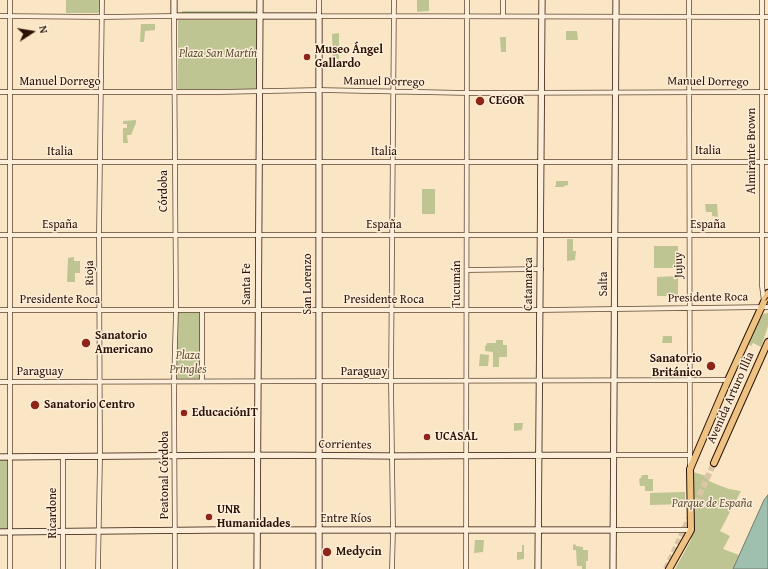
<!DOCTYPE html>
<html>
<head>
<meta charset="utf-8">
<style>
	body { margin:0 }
	#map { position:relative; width:768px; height:569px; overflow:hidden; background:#fae5c4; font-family:"Gentium Book Plus",serif }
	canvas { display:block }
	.north { position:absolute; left:12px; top:12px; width:40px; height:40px; -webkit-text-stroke:3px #fceed9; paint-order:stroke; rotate:78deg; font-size:11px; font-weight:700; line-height:16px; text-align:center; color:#2c1104 }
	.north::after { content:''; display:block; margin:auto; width:14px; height:18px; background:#2c1104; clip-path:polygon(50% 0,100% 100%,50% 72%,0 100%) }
</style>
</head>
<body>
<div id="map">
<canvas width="768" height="569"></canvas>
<div class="north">N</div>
</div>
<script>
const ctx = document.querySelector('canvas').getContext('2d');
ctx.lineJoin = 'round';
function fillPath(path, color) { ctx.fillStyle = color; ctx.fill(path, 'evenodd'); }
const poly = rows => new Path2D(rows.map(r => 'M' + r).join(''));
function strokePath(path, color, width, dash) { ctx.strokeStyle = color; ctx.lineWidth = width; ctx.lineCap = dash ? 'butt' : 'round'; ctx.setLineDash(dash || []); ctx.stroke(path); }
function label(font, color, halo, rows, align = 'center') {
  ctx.font = font + ' "Gentium Book Plus",serif'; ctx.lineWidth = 3; ctx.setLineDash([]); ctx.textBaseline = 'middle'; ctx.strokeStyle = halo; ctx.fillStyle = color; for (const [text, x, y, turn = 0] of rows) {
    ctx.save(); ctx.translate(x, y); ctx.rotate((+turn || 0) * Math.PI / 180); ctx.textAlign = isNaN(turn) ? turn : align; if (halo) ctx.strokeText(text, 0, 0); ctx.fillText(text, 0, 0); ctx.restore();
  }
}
const green = poly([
	[66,0,100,0,100,13,66,13],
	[417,0,429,0,429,11,417,12],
	[182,11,255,11,255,13,182,13],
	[178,20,259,20,258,86,256,89,178,89],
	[141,24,155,24,155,30,145,31,144,42,140,42],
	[566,31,577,31,578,40,566,40],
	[339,33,339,59,333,59,332,34],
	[500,37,506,37,506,52,501,52],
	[136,120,136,123,131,135,127,135,128,143,123,143,123,128,127,128,127,124,123,124,123,121],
	[556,181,568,181,568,185,564,186,564,187,555,187,555,186,556,185],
	[422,189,435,189,435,214,422,214],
	[705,204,717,204,718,217,712,216,712,212,706,212],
	[567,239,573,239,573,251,576,251,575,260,567,261],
	[654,246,678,246,678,268,654,268],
	[74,257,74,261,80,261,80,273,75,273,75,282,67,282,68,258],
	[678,276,678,296,657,296,657,277],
	[176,310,202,310,202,381,174,381],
	[768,313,768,326,761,347,753,343,751,346,748,344,763,314],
	[663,336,672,336,672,343,662,343],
	[496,340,503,340,503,345,507,345,507,357,499,357,499,367,493,367,493,352,485,351,485,347,487,343,496,343],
	[480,354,489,355,488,366,479,366],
	[514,423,523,423,522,430,514,431],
	[0,457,10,457,10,532,0,532],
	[693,472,706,476,709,481,718,485,729,489,741,491,720,531,730,536,723,549,739,555,733,569,675,569,691,540],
	[642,475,648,475,648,479,653,479,653,491,645,491,645,486,640,486,639,479,641,478],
	[685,492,685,504,650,505,650,493],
	[475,540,484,540,483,552,474,553],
	[575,544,576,546,583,547,583,550,588,550,588,561,586,561,586,569,582,569,582,566,577,566,576,550,573,550,573,545],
	[522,545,524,545,524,559,517,560,517,552,522,552]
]);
const water = poly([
	[768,495,768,569,733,569,764,500,768,495]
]);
const primaryTunnel = poly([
	[666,569,714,463]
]);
const street = poly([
	[319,0,319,16,768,17],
	[503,0,503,16],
	[689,0,690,466],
	[762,0,762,286,764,302],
	[0,16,102,17,174,16,176,310,174,381,175,569],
	[0,92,219,92,319,90,468,93,768,92],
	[0,162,768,162],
	[0,235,768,235],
	[467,270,541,269],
	[0,310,540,310,768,307],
	[202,310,202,381],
	[0,382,728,380],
	[614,455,690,455],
	[614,530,691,530],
	[10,569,10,0],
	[63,569,63,458],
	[98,569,100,457,99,235,102,0],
	[392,569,393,530,391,382,394,0],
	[466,569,467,0]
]);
const secondary = poly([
	[174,0,174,16,319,16,319,569],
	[0,457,258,455,392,456,614,455],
	[0,532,214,530,614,530],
	[257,569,260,0],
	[538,569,542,0],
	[613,569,616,0]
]);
const primary = poly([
	[714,463,768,342],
	[669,569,691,530,690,469,729,378,768,293]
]);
const tram = poly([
	[766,300,768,297]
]);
const markers = [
	[307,57,4,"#8f2418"],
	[480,101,5,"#8f2418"],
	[86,343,5,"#8f2418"],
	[711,366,5,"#8f2418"],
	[35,405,5,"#8f2418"],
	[184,413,4,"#8f2418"],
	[427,437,4,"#8f2418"],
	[209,517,4,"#8f2418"],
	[327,552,5,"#8f2418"]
];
const poiNames = [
	["Museo Ángel",315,50],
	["Gallardo",315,64],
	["CEGOR",489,101],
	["Sanatorio",95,336],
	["Americano",95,350],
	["Sanatorio",702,359,"right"],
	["Británico",702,373,"right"],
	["Sanatorio Centro",44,405],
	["EducaciónIT",192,413],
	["UCASAL",435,437],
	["UNR",217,510],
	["Humanidades",217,524],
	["Medycin",336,552]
];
const parkNames = [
	["Plaza San Martín",218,54],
	["Plaza",188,356],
	["Pringles",188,370],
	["Parque de España",712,504]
];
const streetNames = [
	["Manuel Dorrego",60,82],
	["Manuel Dorrego",384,82,1],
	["Manuel Dorrego",708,82,1],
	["Italia",708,151],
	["Almirante Brown",752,151,-90],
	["Italia",60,152],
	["Italia",384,152],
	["Córdoba",164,191,-90],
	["España",60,225],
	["España",384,225],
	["España",708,225],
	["Jujuy",679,265,-91],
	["Rioja",90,273,-91],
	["Santa Fe",247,284,-90],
	["San Lorenzo",308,284,-90],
	["Tucumán",457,284,-90],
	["Catamarca",529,284,-90],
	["Salta",604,284,-90],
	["Presidente Roca",708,298,-1],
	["Presidente Roca",60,300],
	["Presidente Roca",384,300],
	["Paraguay",40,372],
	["Paraguay",364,372],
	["Avenida Arturo Illia",731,398,-66],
	["Corrientes",345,445,1],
	["Peatonal Córdoba",165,475,-90],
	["Ricardone",53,513,-90],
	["Entre Ríos",346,519]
];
fillPath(green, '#bfc493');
fillPath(water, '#9fc0af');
strokePath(water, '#717a6b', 1);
strokePath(primaryTunnel, '#dbc5a7', 6, [6, 3]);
strokePath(street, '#604634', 5.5);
strokePath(secondary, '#2c1104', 7);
strokePath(primary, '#2c1104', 8);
strokePath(street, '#fceed9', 4);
strokePath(secondary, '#fceed9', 5.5);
strokePath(primary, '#edc282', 6);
strokePath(tram, '#2c1104', 1);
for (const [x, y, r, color] of markers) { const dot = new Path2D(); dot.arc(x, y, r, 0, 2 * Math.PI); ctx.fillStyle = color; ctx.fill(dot); strokePath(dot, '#fceed9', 1.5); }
label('bold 12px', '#2c1104', '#fceed9', poiNames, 'left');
label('italic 12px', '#5f5036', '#fceed9', parkNames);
label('12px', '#2c1104', '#fceed9', streetNames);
</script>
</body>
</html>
